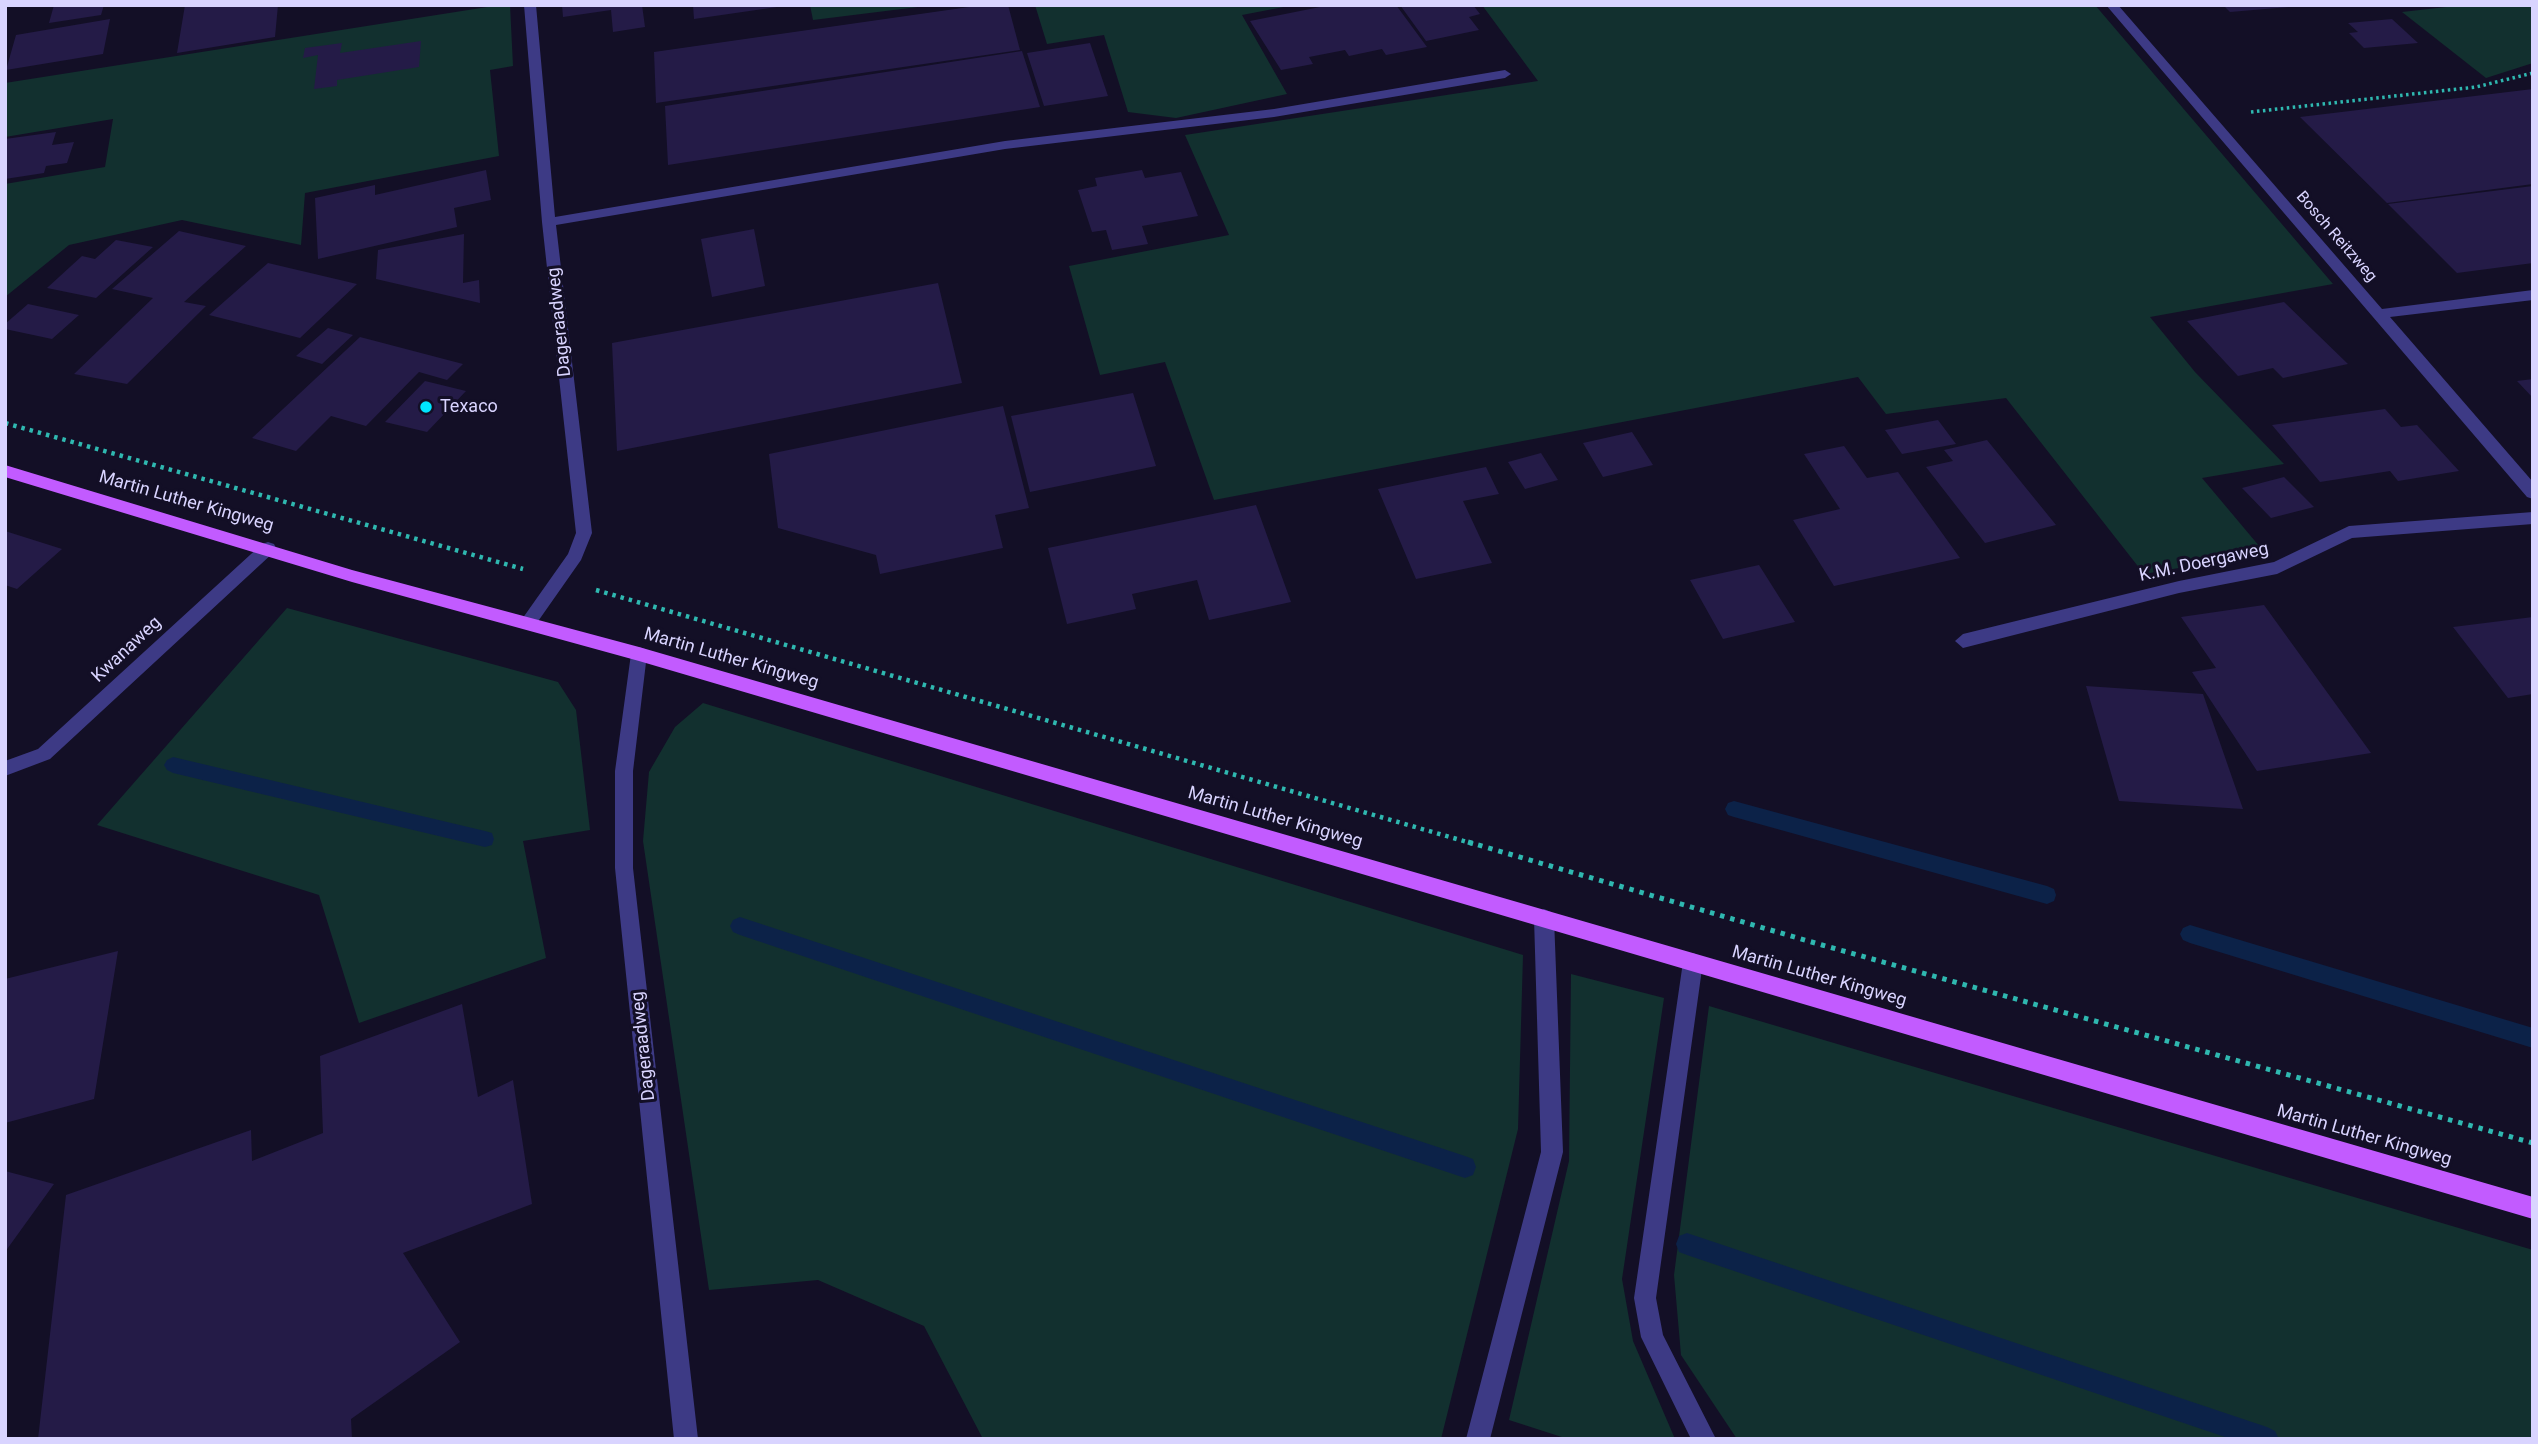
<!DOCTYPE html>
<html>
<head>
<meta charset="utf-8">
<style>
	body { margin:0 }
	#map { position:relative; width:2538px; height:1444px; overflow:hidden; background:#130f26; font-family:Roboto,sans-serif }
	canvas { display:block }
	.frame { position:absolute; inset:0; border:7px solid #d9d4ff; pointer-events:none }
</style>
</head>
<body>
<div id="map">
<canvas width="2538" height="1444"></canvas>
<div class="frame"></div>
</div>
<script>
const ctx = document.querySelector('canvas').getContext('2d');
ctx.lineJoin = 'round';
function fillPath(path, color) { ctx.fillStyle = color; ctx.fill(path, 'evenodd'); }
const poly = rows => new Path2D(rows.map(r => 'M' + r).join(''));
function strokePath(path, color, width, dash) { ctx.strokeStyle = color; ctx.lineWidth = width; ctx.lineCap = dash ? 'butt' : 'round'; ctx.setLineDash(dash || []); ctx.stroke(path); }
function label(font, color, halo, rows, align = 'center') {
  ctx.font = font + ' Roboto,sans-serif'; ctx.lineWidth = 6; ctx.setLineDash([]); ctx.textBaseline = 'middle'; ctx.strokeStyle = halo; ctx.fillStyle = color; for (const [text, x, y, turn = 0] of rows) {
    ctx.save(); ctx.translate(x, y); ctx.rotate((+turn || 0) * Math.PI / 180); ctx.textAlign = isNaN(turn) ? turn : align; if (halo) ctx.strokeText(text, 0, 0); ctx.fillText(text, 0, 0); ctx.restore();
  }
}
const green = poly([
	[500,5,510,5,513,66,490,70,499,156,305,193,301,245,182,220,69,245,5,297,5,184,105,167,113,119,5,137,5,83],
	[810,5,934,5,813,20],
	[1035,5,1294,5,1242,15,1287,94,1176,118,1128,112,1104,35,1047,44],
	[1482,5,2095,5,2333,284,2150,317,2195,372,2284,464,2202,478,2265,553,2144,574,2006,398,1886,414,1858,377,1214,500,1165,362,1100,375,1069,266,1229,235,1185,135,1538,81],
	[2464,5,2533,5,2533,63,2486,78,2402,12],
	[287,608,558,682,576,710,590,830,523,841,546,958,359,1023,319,895,97,825],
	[703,703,1523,955,1518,1129,1441,1439,983,1439,924,1326,818,1280,709,1290,643,841,649,772,675,727],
	[1571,974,1664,998,1622,1279,1633,1341,1675,1439,1568,1439,1509,1420,1569,1161],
	[1709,1006,2533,1250,2533,1439,1737,1439,1681,1355,1674,1275]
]);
const stream = poly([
	[173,757,485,831,492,833,494,839,492,845,485,847,173,773,167,770,164,765,167,760,173,757],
	[1734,801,2047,886,2054,889,2056,895,2054,901,2047,904,1734,817,1728,815,1725,809,1728,803,1734,801],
	[740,917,1465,1156,1473,1159,1476,1167,1473,1175,1465,1178,740,935,733,932,730,926,733,920,740,917],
	[2190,925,2533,1028,2533,1048,2190,943,2183,940,2180,934,2183,928,2190,925],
	[1687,1233,2267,1427,2275,1431,2279,1439,2231,1439,1687,1255,1679,1252,1676,1244,1679,1236,1687,1233]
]);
const building = poly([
	[54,5,104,5,101,15,49,23],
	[185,5,278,5,275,37,177,53],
	[562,5,642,5,645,27,613,32,611,10,563,17],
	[693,5,777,5,777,7,694,19],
	[983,5,1008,5,1020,50,656,103,654,52],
	[1330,5,1396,5,1427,47,1386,55,1382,49,1349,56,1345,50,1309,57,1313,64,1281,70,1250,21],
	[1400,5,1473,5,1480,14,1469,17,1479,30,1426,41],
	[2223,5,2289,5,2289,7,2230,12],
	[110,19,103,54,6,70,16,35],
	[2392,19,2418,43,2364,48,2349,33,2358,32,2348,23],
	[421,41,419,67,337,80,337,86,314,89,318,55,303,58,305,48,342,43,340,53],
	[1090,43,1108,96,1044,106,1027,53],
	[1022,51,1040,107,668,165,665,106],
	[2533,89,2533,184,2387,203,2300,117],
	[56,132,52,145,74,142,67,163,46,166,44,173,5,179,5,139],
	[486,170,491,200,454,208,457,227,318,259,315,198,375,185,375,195],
	[1142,170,1145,178,1181,172,1198,216,1142,226,1148,244,1112,250,1106,230,1092,232,1078,190,1097,186,1095,178],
	[2533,186,2533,263,2457,273,2388,204],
	[754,229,765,286,712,297,701,239],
	[179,231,246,246,184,302,206,306,127,384,74,374,153,298,112,289],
	[464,234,463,283,479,280,480,303,376,279,378,250],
	[116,240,153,247,96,298,47,288,82,256,95,259],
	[268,263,357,284,300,338,209,315],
	[938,283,962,383,617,451,612,343],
	[2284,302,2348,364,2283,378,2273,368,2238,376,2187,321],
	[28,304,79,315,52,339,5,329,5,324],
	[328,328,353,335,322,364,296,356],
	[360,337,463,364,447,380,419,372,366,426,331,416,296,451,252,438],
	[2533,379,2533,398,2517,381],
	[425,381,466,391,427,432,385,422],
	[1133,393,1156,466,1030,492,1011,416],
	[1003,406,1029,508,995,515,1003,548,880,574,876,555,778,528,769,454],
	[2385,409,2401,427,2417,425,2459,471,2398,481,2390,471,2320,482,2272,425],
	[1938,420,1956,444,1902,454,1885,430],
	[1632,432,1653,465,1603,477,1583,443],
	[1987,440,2056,525,1985,543,1926,467,1953,461,1944,450],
	[1844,446,1867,478,1898,472,1960,558,1834,586,1793,520,1840,509,1804,454],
	[1541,453,1558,480,1525,489,1508,462],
	[1486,467,1499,494,1463,501,1492,563,1416,579,1378,489],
	[2284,477,2314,507,2271,518,2242,488],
	[1256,505,1291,602,1209,620,1197,580,1132,594,1136,609,1067,624,1048,548],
	[5,531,62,549,17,589,5,585],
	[1759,565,1795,622,1723,639,1690,580],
	[2264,605,2371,753,2257,771,2192,672,2216,668,2181,617],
	[2533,617,2533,694,2508,698,2453,627],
	[2086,686,2203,694,2243,809,2119,801],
	[118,951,94,1099,5,1123,5,979],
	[462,1004,478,1097,513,1080,532,1204,403,1253,460,1342,351,1419,352,1439,38,1439,66,1195,251,1130,252,1161,323,1133,320,1056],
	[5,1171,54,1184,5,1252]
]);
const pathFar2 = poly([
	[2251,112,2476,87,2533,73]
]);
const pathFar1 = poly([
	[5,423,523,569],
	[596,590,1474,844]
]);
const path = poly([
	[1468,842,1822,945,2533,1143]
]);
const minor = poly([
	[524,5,536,5,555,217,1005,141,1274,109,1505,70,1511,74,1505,78,1274,117,1005,149,556,225,592,533,581,560,534,627,528,629,520,622,568,554,576,533,542,222,524,5],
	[2106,5,2118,5,2382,309,2533,290,2533,300,2390,317,2533,482,2533,499,2527,497,2106,5],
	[2533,512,2533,524,2352,538,2277,574,2179,593,1963,648,1955,641,1963,634,2179,581,2274,562,2349,526,2533,512],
	[268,542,274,544,276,548,274,552,50,759,5,776,5,761,38,749,262,544,268,542],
	[639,647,645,649,647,654,633,771,633,868,698,1439,674,1439,615,868,615,771,631,654,633,649,639,647],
	[1544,909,1551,912,1554,918,1563,1152,1490,1439,1466,1439,1541,1152,1534,918,1537,912,1544,909],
	[1693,953,1700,956,1703,962,1656,1298,1663,1335,1716,1439,1691,1439,1641,1337,1634,1298,1683,962,1686,956,1693,953]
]);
const major = poly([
	[5,465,352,570,639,647,2533,1197,2533,1219,639,661,352,582,5,477,5,465]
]);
const markers = [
	[426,407,7,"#00e5ff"]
];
const farStreetnames = [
	["Bosch Reitzweg",2336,237,49]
];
const streetNames = [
	["Dageraadweg",560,322,-96],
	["Martin Luther Kingweg",186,502,16],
	["K.M. Doergaweg",2204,563,-12],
	["Kwanaweg",127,650,-43],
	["Martin Luther Kingweg",731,659,16],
	["Martin Luther Kingweg",1275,818,16],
	["Martin Luther Kingweg",1819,977,16],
	["Dageraadweg",644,1046,-96],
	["Martin Luther Kingweg",2364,1136,16]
];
const poiNames = [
	["Texaco",440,407]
];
fillPath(green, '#12302f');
fillPath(stream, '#0c2248');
fillPath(building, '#241b47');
strokePath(pathFar2, '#2fb8b0', 3.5, [2.5, 3.5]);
strokePath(pathFar1, '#2fb8b0', 4.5, [3.5, 5]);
strokePath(path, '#2fb8b0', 5, [4.5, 6]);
fillPath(minor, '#3d3a85');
fillPath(major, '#c25bff');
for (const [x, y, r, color] of markers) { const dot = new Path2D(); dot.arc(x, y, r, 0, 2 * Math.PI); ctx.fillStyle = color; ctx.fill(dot); strokePath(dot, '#130f26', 2.5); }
label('16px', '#d9d4ff', '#130f26', farStreetnames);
label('18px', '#d9d4ff', '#130f26', streetNames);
label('18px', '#d9d4ff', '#130f26', poiNames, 'left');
</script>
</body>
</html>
